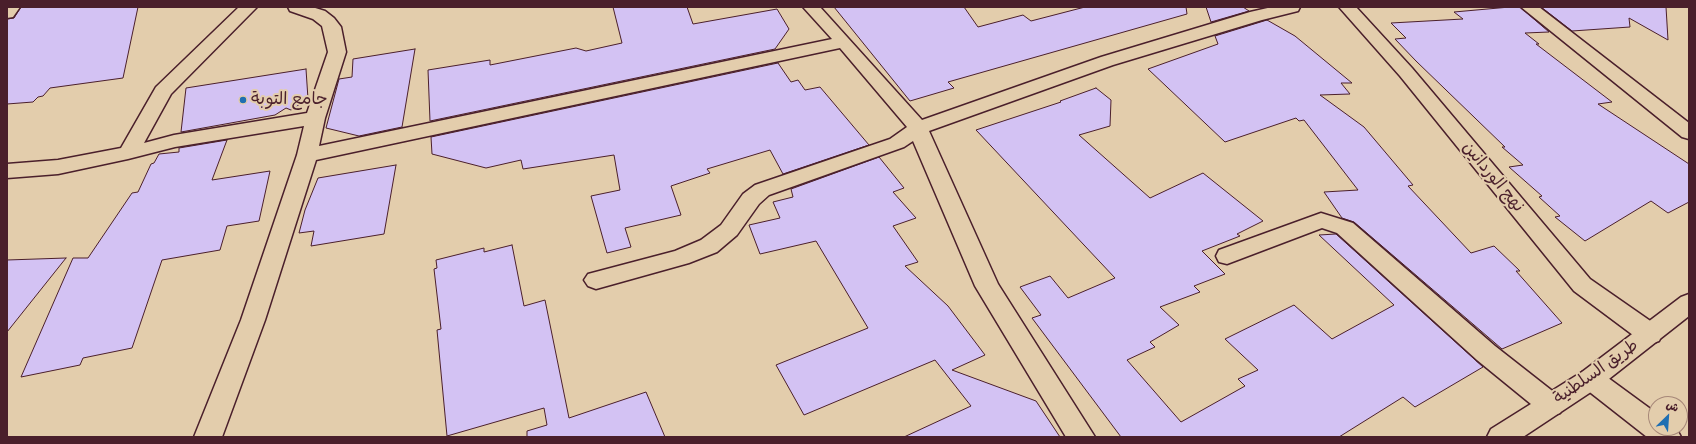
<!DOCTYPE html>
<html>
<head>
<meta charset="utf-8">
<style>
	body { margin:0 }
	#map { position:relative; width:1696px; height:444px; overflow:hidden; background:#e3cdac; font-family:Caveat,"Playpen Sans Arabic",sans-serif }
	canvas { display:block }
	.frame { position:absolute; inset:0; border:8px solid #4a1f2b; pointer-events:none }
	.north { position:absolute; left:1648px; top:396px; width:40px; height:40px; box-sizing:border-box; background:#e3cdac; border:1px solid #a68778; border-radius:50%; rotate:25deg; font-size:11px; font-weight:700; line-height:16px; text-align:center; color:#4a1f2b }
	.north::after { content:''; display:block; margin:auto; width:14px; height:18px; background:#1f6fb2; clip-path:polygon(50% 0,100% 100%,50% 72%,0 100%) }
</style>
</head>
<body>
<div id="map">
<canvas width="1696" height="444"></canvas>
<div class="frame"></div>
<div class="north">ش</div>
</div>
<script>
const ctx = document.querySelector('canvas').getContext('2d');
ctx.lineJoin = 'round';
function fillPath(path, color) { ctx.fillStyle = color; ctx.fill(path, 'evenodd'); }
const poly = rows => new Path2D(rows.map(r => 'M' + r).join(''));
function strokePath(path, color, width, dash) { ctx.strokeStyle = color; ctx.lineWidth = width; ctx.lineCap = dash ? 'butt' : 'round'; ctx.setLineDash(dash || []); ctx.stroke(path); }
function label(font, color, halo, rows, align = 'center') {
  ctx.font = font + ' Caveat,"Playpen Sans Arabic",sans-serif'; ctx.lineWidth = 4; ctx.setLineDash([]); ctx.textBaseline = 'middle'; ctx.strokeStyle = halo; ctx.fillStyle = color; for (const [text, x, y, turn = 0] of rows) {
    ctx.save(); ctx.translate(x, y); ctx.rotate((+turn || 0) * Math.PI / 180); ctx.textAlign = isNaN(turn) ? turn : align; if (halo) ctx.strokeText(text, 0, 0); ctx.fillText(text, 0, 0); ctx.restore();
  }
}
const building = poly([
	[21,7,138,7,123,78,50,88,43,96,38,97,33,102,7,104,7,19,14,18,21,7],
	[613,7,687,7,693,24,777,9,789,29,775,49,430,121,428,70,490,60,490,65,576,48,586,51,622,43,613,7],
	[834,7,964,7,978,27,1023,15,1031,21,1085,7,1186,7,1187,14,948,82,954,88,910,101,834,7],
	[1206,7,1243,7,1249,11,1211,22,1206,7],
	[1510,7,1520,7,1549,32,1525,33,1539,44,1536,44,1612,102,1598,104,1689,164,1689,202,1668,213,1651,201,1585,241,1555,217,1560,216,1539,197,1542,196,1509,167,1523,165,1502,147,1505,147,1416,61,1395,39,1406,38,1391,23,1463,19,1454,12,1510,7],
	[1541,7,1666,7,1668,40,1629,18,1630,27,1572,31,1541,7],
	[1267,20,1295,36,1352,83,1341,83,1350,94,1320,95,1364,127,1413,185,1408,186,1471,253,1494,246,1520,271,1516,271,1562,323,1502,349,1354,222,1342,218,1324,192,1358,190,1304,120,1299,121,1296,118,1225,142,1148,69,1218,44,1215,36,1267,20],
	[415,49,402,127,359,136,326,128,339,79,352,77,353,59,415,49],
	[778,63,791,82,798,80,805,90,820,87,869,145,783,174,770,150,707,169,710,173,671,186,681,215,625,228,631,247,607,253,591,196,620,190,614,155,523,169,521,160,486,168,432,154,431,137,778,63],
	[306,69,308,99,291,110,286,108,275,115,181,132,186,88,306,69],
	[1096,88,1111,100,1110,126,1079,135,1150,198,1203,173,1263,221,1237,234,1240,236,1202,251,1225,274,1194,286,1200,292,1160,307,1179,325,1150,342,1155,347,1127,360,1181,422,1245,386,1238,379,1258,370,1225,339,1294,305,1332,339,1394,305,1319,235,1336,234,1483,367,1415,407,1403,397,1339,437,1121,437,1032,318,1041,315,1020,287,1050,276,1068,298,1115,278,976,130,1061,102,1060,101,1096,88],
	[227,140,212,180,270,171,259,221,227,226,220,250,162,260,132,348,83,358,80,365,21,377,73,258,88,258,132,193,138,192,151,164,154,163,159,154,179,152,179,148,227,140],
	[879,157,904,188,893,192,916,218,893,226,918,262,905,266,948,306,985,355,952,370,1036,401,1060,437,904,437,971,406,935,360,804,415,776,365,868,328,816,241,760,254,749,225,780,218,773,202,793,197,791,189,879,157],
	[396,165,384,234,311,246,314,231,299,233,305,210,318,178,396,165],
	[512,245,524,306,545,300,569,418,646,392,665,437,527,437,527,431,547,425,544,408,447,436,437,330,441,329,434,269,437,268,436,260,484,248,484,252,512,245],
	[66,258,7,332,7,260,66,258]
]);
const minor = poly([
	[7,7,20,7,13,17,7,18,7,7],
	[239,7,257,7,171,94,144,143,174,135,307,113,328,52,322,26,313,19,290,11,288,7,312,7,325,11,334,18,341,27,346,52,325,118,319,146,832,39,803,7,820,7,922,120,1101,57,1250,12,1272,7,1300,7,1298,11,1262,20,1113,65,929,131,998,284,1095,437,1066,437,975,286,913,141,904,147,769,195,759,204,737,235,717,252,689,263,596,289,588,286,584,280,588,274,675,251,701,240,721,225,743,194,755,185,890,139,907,127,840,48,316,160,265,320,222,437,194,437,241,320,297,155,304,126,175,147,128,159,58,174,7,178,7,164,58,160,121,148,156,87,239,7],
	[1521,7,1539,7,1689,123,1689,139,1682,137,1521,7],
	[1321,213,1353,223,1495,346,1560,397,1564,405,1560,413,1551,416,1542,413,1477,360,1337,233,1322,228,1227,264,1219,262,1216,256,1219,250,1321,213],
	[1591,369,1600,372,1656,413,1656,428,1676,428,1681,437,1647,437,1582,386,1578,379,1582,372,1591,369]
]);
const tertiary = poly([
	[1339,7,1356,7,1412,68,1590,279,1659,327,1662,334,1659,341,1650,344,1641,341,1574,291,1400,76,1339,7]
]);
const secondary = poly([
	[1689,294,1689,316,1600,386,1523,437,1487,437,1491,429,1582,372,1681,297,1689,294]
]);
const markers = [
	[243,100,4,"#1f6fb2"]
];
const poiNames = [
	["جامع التوبة",251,100]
];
const streetNames = [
	["نهج الوردانين",1493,177,50],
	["طريق السلطنية",1596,372,-35]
];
fillPath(building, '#d3c2f3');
strokePath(building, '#4a1f2b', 1);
strokePath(minor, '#4a1f2b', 3);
strokePath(tertiary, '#4a1f2b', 3);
strokePath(secondary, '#4a1f2b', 3);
fillPath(minor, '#e3cdac');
fillPath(tertiary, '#e3cdac');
fillPath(secondary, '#e3cdac');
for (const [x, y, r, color] of markers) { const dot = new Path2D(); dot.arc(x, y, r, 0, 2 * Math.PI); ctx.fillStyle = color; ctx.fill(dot); strokePath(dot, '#e3cdac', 1.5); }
label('17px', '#4a1f2b', '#e3cdac', poiNames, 'left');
label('17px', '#4a1f2b', '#e3cdac', streetNames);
</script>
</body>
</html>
